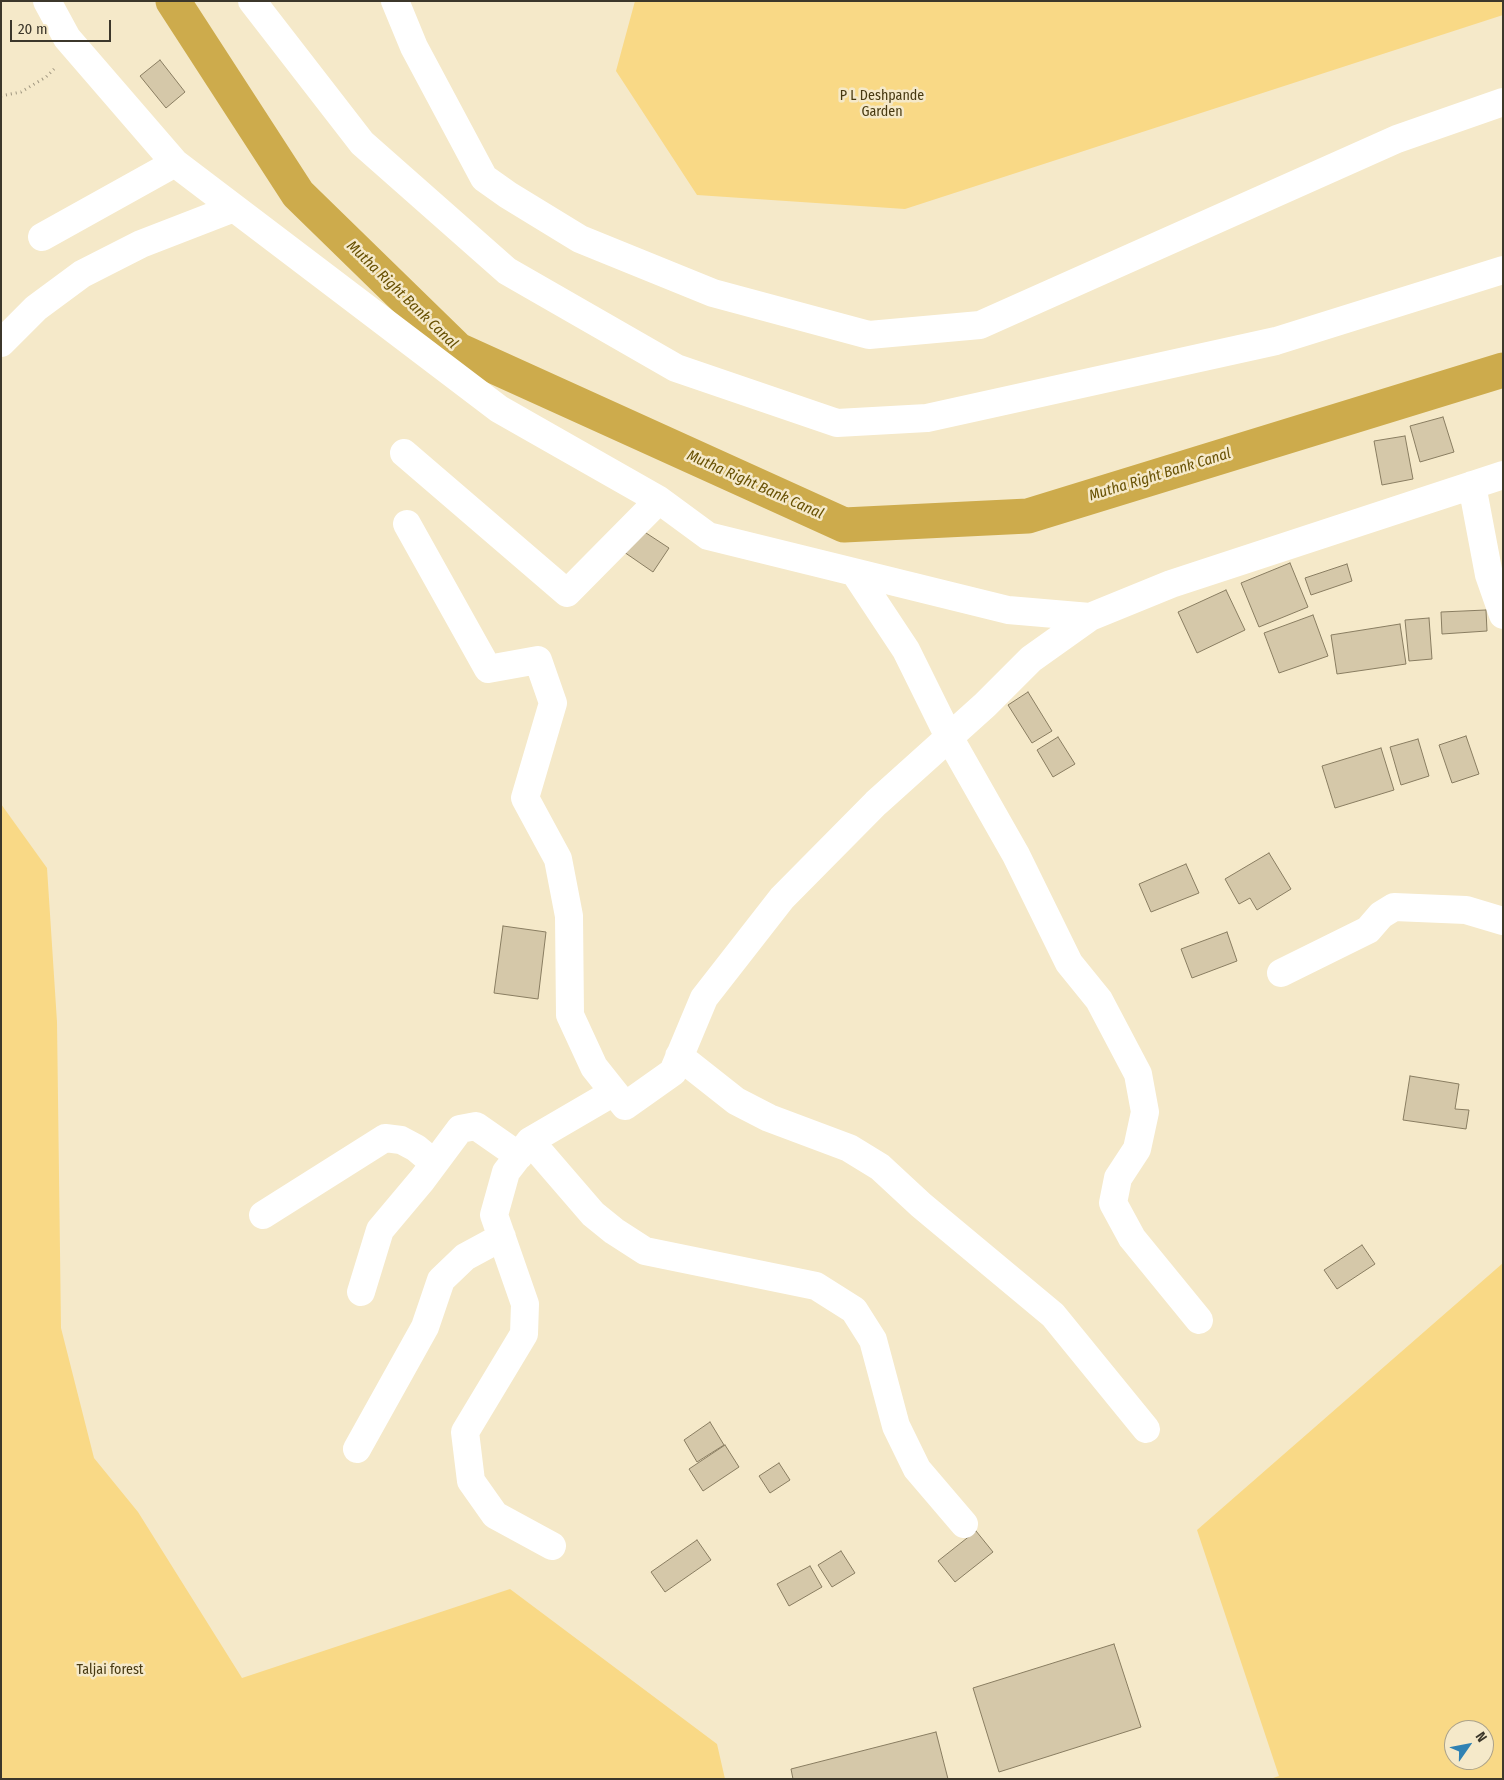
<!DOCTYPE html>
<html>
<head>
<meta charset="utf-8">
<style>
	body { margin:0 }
	#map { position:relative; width:1504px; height:1780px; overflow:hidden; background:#f5e9c9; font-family:"Fira Sans Condensed",sans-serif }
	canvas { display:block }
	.frame { position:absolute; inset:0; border:2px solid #3c372b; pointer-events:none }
	.north { position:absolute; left:1444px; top:1720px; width:50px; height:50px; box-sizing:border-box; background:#f5e9c9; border:1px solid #aba28a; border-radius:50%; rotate:57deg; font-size:14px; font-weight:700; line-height:20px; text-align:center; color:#3c372b }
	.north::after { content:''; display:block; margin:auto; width:18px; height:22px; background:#3082b3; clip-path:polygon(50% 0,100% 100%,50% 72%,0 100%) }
	.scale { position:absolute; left:10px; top:20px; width:101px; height:22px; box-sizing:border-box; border:2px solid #3c372b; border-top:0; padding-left:6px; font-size:15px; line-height:18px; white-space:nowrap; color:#3c372b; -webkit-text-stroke:4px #f5e9c9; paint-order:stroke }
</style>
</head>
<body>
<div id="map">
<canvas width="1504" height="1780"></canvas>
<div class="frame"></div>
<div class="north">N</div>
<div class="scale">20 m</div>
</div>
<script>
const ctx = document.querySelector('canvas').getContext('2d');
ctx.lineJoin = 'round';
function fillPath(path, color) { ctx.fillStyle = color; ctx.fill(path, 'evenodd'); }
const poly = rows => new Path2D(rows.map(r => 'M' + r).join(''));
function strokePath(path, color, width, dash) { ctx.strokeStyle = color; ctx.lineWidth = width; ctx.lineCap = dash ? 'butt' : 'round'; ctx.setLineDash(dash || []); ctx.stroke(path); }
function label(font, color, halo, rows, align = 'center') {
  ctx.font = font + ' "Fira Sans Condensed",sans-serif'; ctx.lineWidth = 5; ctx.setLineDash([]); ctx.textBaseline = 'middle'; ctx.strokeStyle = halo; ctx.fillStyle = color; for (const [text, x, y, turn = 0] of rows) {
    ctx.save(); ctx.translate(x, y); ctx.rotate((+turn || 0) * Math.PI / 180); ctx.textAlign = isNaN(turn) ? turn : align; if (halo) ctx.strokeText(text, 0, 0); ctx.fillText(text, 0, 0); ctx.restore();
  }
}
const green = poly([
	[635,1,1503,1,1503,15,905,209,697,195,616,71],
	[1,804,47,868,57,1022,61,1328,94,1458,138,1512,242,1678,510,1589,717,1744,725,1779,1,1779],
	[1503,1263,1503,1779,1270,1779,1279,1776,1197,1530],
	[1454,1730,1484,1730,1484,1760,1454,1760]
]);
const canal = poly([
	[173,1,298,194,458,350,844,525,1028,516,1503,370]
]);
const building = poly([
	[160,60,185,92,166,108,140,76,160,60],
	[1443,417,1454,452,1420,462,1410,426,1443,417],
	[1405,436,1413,479,1382,485,1374,441,1405,436],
	[640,529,669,548,653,572,624,552,640,529],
	[1290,563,1308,607,1259,627,1241,583,1290,563],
	[1347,564,1352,581,1311,595,1305,578,1347,564],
	[1226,590,1245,630,1197,653,1178,612,1226,590],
	[1486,610,1487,631,1442,634,1441,612,1486,610],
	[1313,615,1328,656,1279,673,1264,633,1313,615],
	[1429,618,1432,659,1409,661,1405,620,1429,618],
	[1400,624,1406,664,1337,674,1331,635,1400,624],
	[1028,692,1052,731,1032,743,1008,705,1028,692],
	[1466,736,1479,774,1452,783,1439,745,1466,736],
	[1058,737,1075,764,1053,777,1037,750,1058,737],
	[1418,739,1429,776,1401,785,1390,747,1418,739],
	[1381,748,1394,790,1335,808,1322,766,1381,748],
	[1269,853,1291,889,1257,910,1250,898,1239,904,1225,879,1269,853],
	[1186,864,1199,893,1151,912,1139,884,1186,864],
	[503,926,546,932,538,999,494,993,503,926],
	[1227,932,1237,961,1192,978,1181,949,1227,932],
	[1410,1076,1459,1084,1455,1109,1469,1110,1466,1129,1403,1120,1410,1076],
	[1362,1245,1375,1264,1337,1289,1324,1270,1362,1245],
	[710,1422,724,1445,697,1462,684,1440,710,1422],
	[725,1445,739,1467,703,1491,689,1469,725,1445],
	[779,1463,790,1480,770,1493,759,1476,779,1463],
	[976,1531,993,1552,955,1582,938,1561,976,1531],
	[697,1540,711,1560,665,1592,651,1572,697,1540],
	[841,1551,855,1573,832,1587,818,1565,841,1551],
	[810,1566,822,1587,789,1606,777,1584,810,1566],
	[1114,1644,1141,1727,999,1772,973,1688,1114,1644],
	[936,1732,948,1779,793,1779,791,1769,936,1732]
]);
const path = poly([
	[1,96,21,92,46,77,54,69]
]);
const minor = poly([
	[47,1,67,38,175,163,499,409,659,500,708,536,1008,610,1090,617],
	[252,1,362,143,507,271,676,368,837,423,927,418,1276,341,1503,270],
	[395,1,414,47,484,178,508,195,580,239,713,293,869,335,980,325,1397,139,1503,102],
	[42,237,175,163],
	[1,343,36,308,82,274,141,244,234,208],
	[404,453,567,593,659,500],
	[1472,485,1489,575,1503,615],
	[407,524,488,669,538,660,553,703,525,798,558,859,569,916,570,1015,594,1067,625,1106,673,1072,704,998,782,898,876,803,985,705,1031,659,1090,617,1171,584,1503,475],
	[855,573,906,650,949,737,1016,855,1069,963,1099,1000,1138,1074,1145,1112,1137,1149,1118,1178,1113,1203,1132,1238,1199,1320],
	[1281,973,1368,930,1381,915,1394,907,1466,910,1503,921],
	[679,1056,736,1101,769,1118,849,1148,880,1167,921,1205,1053,1315,1146,1429],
	[530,1141,593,1214,614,1231,645,1251,816,1286,854,1310,873,1340,896,1426,917,1469,964,1524],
	[263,1215,385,1138,401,1140,416,1148,434,1163],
	[361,1292,380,1230,422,1180,460,1129,476,1126,519,1156],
	[357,1449,425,1327,441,1280,465,1257,502,1237],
	[552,1546,495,1515,471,1481,465,1432,524,1334,525,1304,494,1215,506,1172,530,1141,614,1092]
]);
const parkNames = [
	["P L Deshpande",882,96],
	["Garden",882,112],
	["Taljai forest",110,1670]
];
const waterNames = [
	["Mutha Right Bank Canal",402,295,44],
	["Mutha Right Bank Canal",1160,475,-17],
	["Mutha Right Bank Canal",755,485,24]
];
fillPath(green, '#f9d986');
strokePath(canal, '#cdab4c', 35);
fillPath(building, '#d5c8a9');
strokePath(building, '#897d61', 1);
strokePath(path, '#a09780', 3, [1, 4]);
strokePath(minor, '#fff', 28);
label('14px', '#473911', '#f5e9c9', parkNames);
label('italic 15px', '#685103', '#f5e9c9', waterNames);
</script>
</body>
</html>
